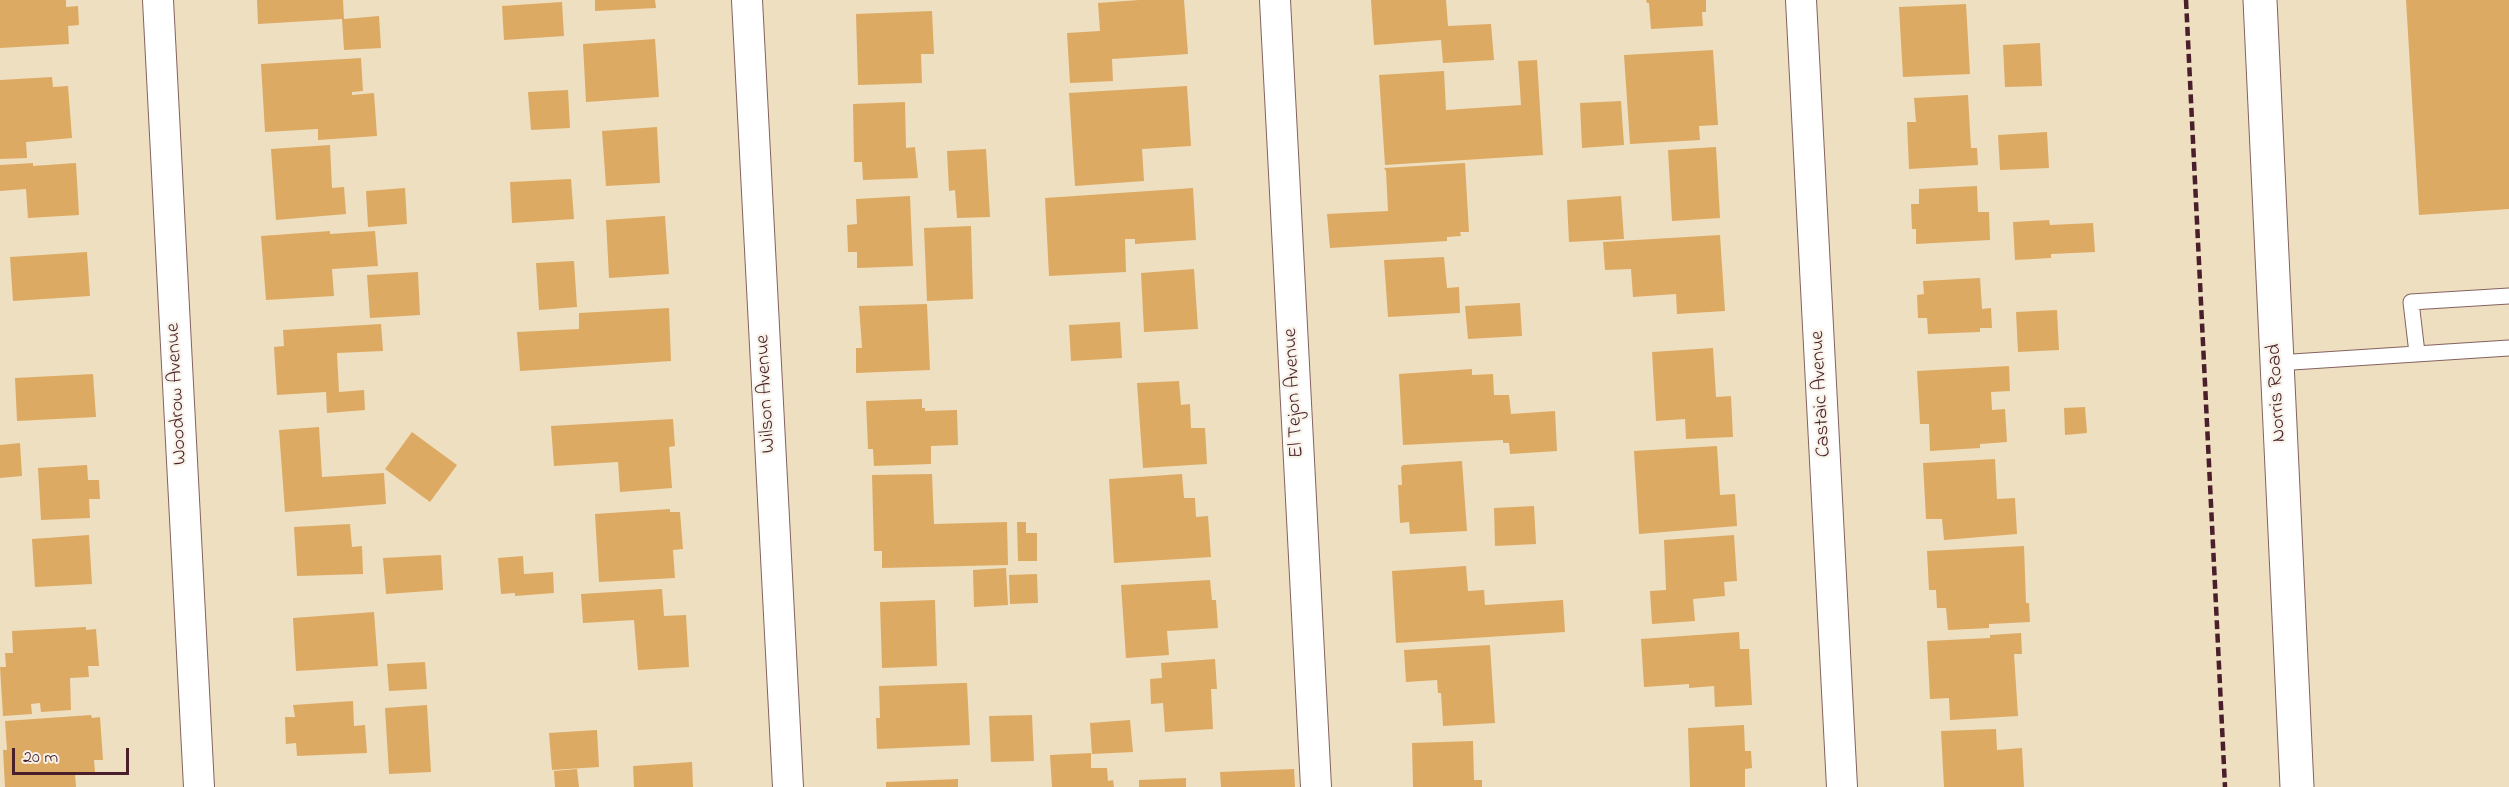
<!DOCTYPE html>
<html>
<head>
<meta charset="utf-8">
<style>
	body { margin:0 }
	#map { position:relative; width:2509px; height:787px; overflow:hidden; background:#eedfc0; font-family:"Indie Flower",sans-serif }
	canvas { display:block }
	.scale { position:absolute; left:12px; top:748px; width:117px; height:27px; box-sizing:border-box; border:3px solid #4a1f2b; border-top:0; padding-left:8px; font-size:18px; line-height:21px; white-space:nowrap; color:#4a1f2b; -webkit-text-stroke:4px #f7f3e8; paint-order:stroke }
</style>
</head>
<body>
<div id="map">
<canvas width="2509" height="787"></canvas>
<div class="scale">20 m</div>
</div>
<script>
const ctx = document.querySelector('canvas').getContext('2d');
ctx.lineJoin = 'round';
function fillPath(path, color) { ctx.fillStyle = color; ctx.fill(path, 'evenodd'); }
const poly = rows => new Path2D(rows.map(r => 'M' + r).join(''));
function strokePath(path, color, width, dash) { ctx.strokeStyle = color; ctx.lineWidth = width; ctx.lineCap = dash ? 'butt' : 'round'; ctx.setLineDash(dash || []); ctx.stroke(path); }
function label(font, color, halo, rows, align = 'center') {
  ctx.font = font + ' "Indie Flower",sans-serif'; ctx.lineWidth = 4.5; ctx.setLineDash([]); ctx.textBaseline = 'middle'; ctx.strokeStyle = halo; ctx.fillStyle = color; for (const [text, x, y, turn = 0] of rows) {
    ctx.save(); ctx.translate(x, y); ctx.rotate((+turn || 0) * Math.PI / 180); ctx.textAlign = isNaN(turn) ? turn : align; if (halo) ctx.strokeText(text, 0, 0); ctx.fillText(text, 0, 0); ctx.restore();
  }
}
const building = poly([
	[0,0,66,0,66,7,78,6,79,25,68,26,69,44,0,48],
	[257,0,343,0,344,19,379,16,381,48,344,50,342,19,258,24],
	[595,0,655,0,656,8,595,11],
	[1139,0,1184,0,1188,54,1112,59,1113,81,1070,83,1067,33,1100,31,1098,3],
	[1371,0,1446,0,1448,26,1491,24,1494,60,1443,63,1441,40,1374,45],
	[1646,0,1706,0,1706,12,1702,12,1703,26,1651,29,1649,3,1647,3],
	[2406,0,2509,0,2509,209,2419,215],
	[562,2,564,36,504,40,502,6],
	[1966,4,1970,74,1903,77,1899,7],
	[932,11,934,54,921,54,922,83,858,85,856,14],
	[655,39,659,97,586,102,583,44],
	[2040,43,2042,86,2005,87,2003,45],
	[1713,50,1718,125,1699,126,1700,140,1630,144,1624,55],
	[361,58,363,91,352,92,352,95,374,93,377,136,318,140,318,129,265,132,261,64],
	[1537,60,1543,155,1385,165,1379,75,1444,71,1446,110,1521,105,1518,61],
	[52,77,53,87,68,86,72,138,26,142,27,158,0,159,0,80],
	[1187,86,1191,146,1142,149,1144,181,1075,186,1069,93],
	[568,90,570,128,531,130,528,92],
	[1968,95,1971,148,1977,148,1978,165,1909,169,1907,122,1916,122,1914,98],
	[1621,101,1624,145,1582,148,1580,103],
	[905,102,906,148,915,147,918,178,863,180,862,162,854,162,853,104],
	[657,127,660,183,606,186,602,131],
	[2047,132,2049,168,2000,170,1998,135],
	[330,145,332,188,344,187,346,214,276,220,271,149],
	[1716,147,1720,218,1672,221,1668,150],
	[986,149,990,217,957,218,955,190,949,191,947,151],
	[33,163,33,166,76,163,79,215,28,218,26,189,0,191,0,165],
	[1465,163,1469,232,1460,232,1461,236,1447,237,1447,241,1330,248,1327,214,1388,211,1386,171,1384,168],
	[571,179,574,219,512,223,510,182],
	[1977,186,1978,212,1989,212,1990,240,1916,244,1916,229,1912,229,1911,204,1919,204,1919,189],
	[405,188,407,224,368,227,366,191],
	[1193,188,1196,240,1135,244,1135,239,1125,239,1126,272,1049,276,1045,198],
	[910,196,913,266,857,268,857,252,848,252,847,225,857,224,856,199],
	[1621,196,1624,239,1569,242,1567,200],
	[665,216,669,274,609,278,606,220],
	[2049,220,2050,225,2093,223,2095,252,2051,254,2051,258,2015,260,2013,222],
	[971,226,973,299,927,301,924,228],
	[330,231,330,234,375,231,378,266,332,269,334,296,266,300,261,236],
	[1720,235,1725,311,1677,314,1676,294,1633,297,1631,269,1605,270,1603,242],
	[87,252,90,296,13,301,10,257],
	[1444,257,1447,288,1459,287,1460,313,1388,317,1384,260],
	[574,261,577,307,539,310,536,263],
	[1194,269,1198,329,1144,332,1141,273],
	[418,272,420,315,370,318,367,275],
	[1980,278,1982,309,1991,308,1992,328,1980,328,1980,332,1928,334,1927,318,1918,318,1917,295,1924,294,1923,281],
	[1520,303,1522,336,1468,339,1465,306],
	[927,304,930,370,856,373,856,348,862,348,859,306],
	[669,308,671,361,520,371,517,332,579,329,579,313],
	[2057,310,2059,350,2018,352,2016,312],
	[1120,322,1122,358,1071,361,1069,325],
	[381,324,383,351,337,353,339,392,364,390,365,410,327,413,326,392,277,395,274,347,284,346,283,330],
	[1713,348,1716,397,1731,396,1733,437,1686,439,1685,419,1656,421,1652,352],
	[2009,366,2010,391,1991,392,1992,410,2005,409,2007,442,1980,444,1980,448,1930,451,1929,424,1920,424,1917,371],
	[1472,369,1472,375,1493,374,1494,395,1509,395,1511,414,1555,411,1557,451,1510,454,1509,443,1503,443,1503,440,1403,445,1399,374],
	[93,374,96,417,17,421,15,378],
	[1179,381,1181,405,1190,404,1191,428,1205,428,1207,464,1143,468,1137,383],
	[922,399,922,408,925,408,925,411,957,410,958,445,931,446,931,464,874,466,873,449,868,449,866,401],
	[2085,407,2087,433,2065,435,2064,408],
	[673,419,675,446,669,447,672,488,620,492,618,462,554,466,551,426],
	[319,427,322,477,384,473,386,504,285,512,279,430],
	[412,432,457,465,430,502,385,469],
	[20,443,22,476,0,478,0,445],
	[1717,446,1720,495,1735,494,1737,526,1639,534,1634,451],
	[1995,459,1997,499,2015,498,2017,534,1944,540,1942,519,1926,519,1923,463],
	[1462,461,1467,531,1410,534,1409,522,1400,523,1398,485,1402,485,1401,467,1403,465],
	[87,465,88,480,99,480,100,499,89,499,90,518,41,520,38,468],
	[932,474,934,524,1007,522,1008,565,882,568,882,551,874,551,872,475],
	[1182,474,1184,498,1195,498,1196,517,1208,516,1211,557,1114,563,1109,479],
	[1534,506,1536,544,1495,546,1494,508],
	[670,509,670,512,680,512,683,549,673,550,675,578,599,582,595,514],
	[1017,522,1026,522,1026,533,1037,533,1037,561,1018,561],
	[350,524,352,547,362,546,363,574,297,576,294,527],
	[89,535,92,584,35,587,32,539],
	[1734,535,1737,581,1724,582,1725,596,1693,599,1695,621,1652,624,1650,591,1666,590,1664,540],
	[2024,546,2026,603,2029,603,2030,622,1989,624,1989,628,1948,630,1946,608,1937,608,1936,590,1929,590,1927,551],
	[441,555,443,590,386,594,383,558],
	[523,556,524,574,553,572,554,593,515,596,515,593,501,594,498,558],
	[1466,566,1468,591,1484,590,1485,605,1563,600,1565,632,1396,643,1392,571],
	[1006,568,1008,605,974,607,973,570],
	[1037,574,1038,603,1010,604,1009,575],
	[1210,580,1212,600,1216,600,1218,628,1167,631,1169,655,1126,658,1121,585],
	[662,589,664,616,686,615,689,667,638,670,634,620,583,623,581,594],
	[935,600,937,666,882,668,880,602],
	[374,612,378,666,296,671,293,618],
	[86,627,86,630,96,629,99,666,88,666,89,677,70,678,71,710,41,712,40,703,31,704,32,714,3,716,0,667,6,667,5,653,13,653,12,631],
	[1739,632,1740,649,1749,649,1752,705,1715,707,1714,686,1689,688,1689,684,1644,687,1641,639],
	[2021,633,2022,654,2014,654,2018,716,1950,720,1949,698,1930,699,1927,641,1990,638,1990,635],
	[1490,645,1495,723,1443,726,1441,693,1438,693,1437,680,1406,682,1404,650],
	[1215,659,1217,689,1211,689,1213,729,1165,732,1163,703,1151,704,1150,679,1162,678,1161,663],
	[425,662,427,689,389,691,387,664],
	[961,683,967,683,970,745,877,749,876,718,880,718,879,686],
	[353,701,354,726,365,725,367,753,297,756,296,743,286,744,285,717,295,717,293,705],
	[427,705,431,772,389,774,385,708],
	[91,715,92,718,100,717,103,760,94,760,95,772,75,773,76,787,5,787,3,750,7,750,5,721],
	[1032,715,1034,761,991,762,989,716],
	[1130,720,1133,752,1092,754,1090,723],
	[1744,725,1745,751,1751,751,1752,768,1745,769,1745,787,1690,787,1688,728],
	[1996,729,1997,750,2022,748,2024,787,1944,787,1941,731],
	[597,730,599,767,552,770,549,733],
	[1473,741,1474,780,1482,780,1482,787,1413,787,1412,743],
	[1091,753,1091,768,1107,768,1108,781,1113,780,1114,787,1052,787,1050,755],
	[692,762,693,787,634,787,633,766],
	[577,769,579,787,555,787,554,771],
	[1294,769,1295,787,1221,787,1220,772],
	[1186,778,1186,787,1139,787,1139,780],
	[958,779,958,787,886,787,886,782]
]);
const lane = poly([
	[2417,353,2411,302,2509,296],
	[2277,363,2509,348]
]);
const street = poly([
	[158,0,199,787],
	[747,0,788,787],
	[1275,0,1316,787],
	[1801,0,1842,787]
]);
const secondary = poly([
	[2260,0,2297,787]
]);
const rail = poly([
	[2186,0,2225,787]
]);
const streetNames = [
	["El Tejon Avenue",1295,393,-93],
	["Norris Road",2278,393,-93],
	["Woodrow Avenue",178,394,-93],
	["Wilson Avenue",767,394,-93],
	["Castaic Avenue",1822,394,-93]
];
fillPath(building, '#ddaa64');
strokePath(lane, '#83625f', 17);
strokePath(street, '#83625f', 32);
strokePath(secondary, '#83625f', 35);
strokePath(lane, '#fff', 15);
strokePath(street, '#fff', 30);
strokePath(secondary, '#fff', 33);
strokePath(rail, '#4a1f2b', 4.5, [9, 4.5]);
label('20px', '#4a1f2b', '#f7f3e8', streetNames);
</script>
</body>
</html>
